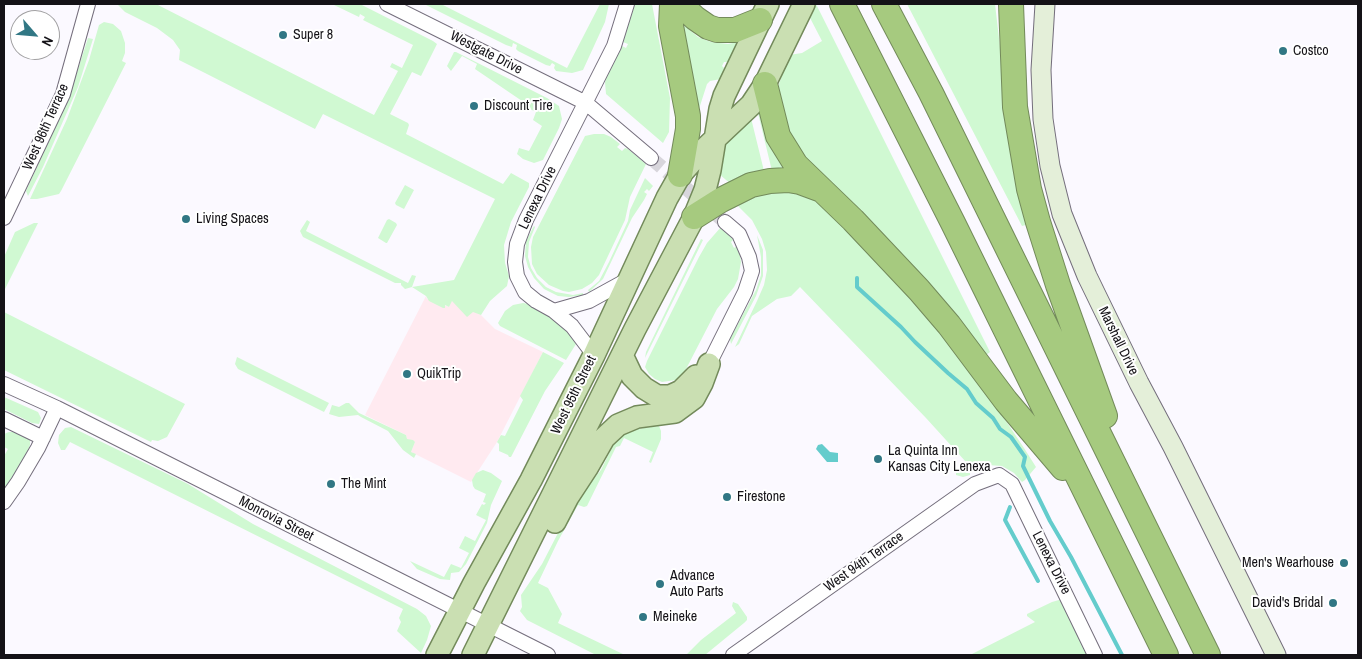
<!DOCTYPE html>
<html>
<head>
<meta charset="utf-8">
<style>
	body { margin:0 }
	#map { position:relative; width:1362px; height:659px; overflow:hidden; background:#fbf9ff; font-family:"Archivo Narrow",sans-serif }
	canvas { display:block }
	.frame { position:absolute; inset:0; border:5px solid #141217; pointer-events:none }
	.north { position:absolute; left:10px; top:10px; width:50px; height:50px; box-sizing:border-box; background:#fff; border:1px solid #a1a0a2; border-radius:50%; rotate:117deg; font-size:14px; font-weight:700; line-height:20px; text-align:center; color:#141217 }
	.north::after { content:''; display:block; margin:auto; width:18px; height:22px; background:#317784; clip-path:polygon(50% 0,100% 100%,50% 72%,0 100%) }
</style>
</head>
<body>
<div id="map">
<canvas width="1362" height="659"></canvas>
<div class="frame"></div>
<div class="north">N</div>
</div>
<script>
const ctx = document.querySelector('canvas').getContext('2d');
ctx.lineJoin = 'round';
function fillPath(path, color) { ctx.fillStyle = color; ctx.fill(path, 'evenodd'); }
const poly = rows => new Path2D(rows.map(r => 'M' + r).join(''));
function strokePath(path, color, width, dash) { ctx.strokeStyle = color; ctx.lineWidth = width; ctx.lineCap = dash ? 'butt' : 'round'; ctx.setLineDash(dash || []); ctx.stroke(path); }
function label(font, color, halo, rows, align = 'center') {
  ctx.font = font + ' "Archivo Narrow",sans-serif'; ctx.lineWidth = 4; ctx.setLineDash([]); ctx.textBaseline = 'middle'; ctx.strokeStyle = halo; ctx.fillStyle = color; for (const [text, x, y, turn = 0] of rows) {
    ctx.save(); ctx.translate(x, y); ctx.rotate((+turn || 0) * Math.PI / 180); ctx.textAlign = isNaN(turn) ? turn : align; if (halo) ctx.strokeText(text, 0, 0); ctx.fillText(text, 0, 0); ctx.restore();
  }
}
const commercial = poly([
	[426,296,427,299,449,307,452,300,481,315,495,329,543,352,497,442,471,482,411,452,415,442,407,439,406,435,365,415]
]);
const green = poly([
	[117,4,156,4,374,115,398,71,390,67,392,63,402,68,413,45,363,20,365,17,360,14,359,17,334,5,335,4,360,4,433,41,437,44,421,76,412,72,390,114,408,123,409,125,406,134,503,184,511,173,529,183,529,187,511,222,504,245,505,263,509,276,507,286,490,301,481,315,473,312,467,317,452,301,449,307,445,305,445,308,443,308,429,301,426,296,412,287,405,289,401,285,401,283,395,283,303,237,300,231,307,220,310,222,306,231,408,283,412,275,416,276,412,287,454,280,495,199,323,114,315,129,205,73,179,60,180,50,173,40,157,28,125,12],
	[424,4,441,4,567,68,600,4,609,4,605,22,583,70,572,73,556,71,554,68,555,65,552,63,550,66,546,65,518,51,516,49,517,45,513,43,512,47,506,45],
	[635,4,652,4,670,98,669,132,663,143,606,94,605,82,607,76,622,46,626,48,628,44,623,42,623,39],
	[816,4,990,352,985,356,789,141,779,105,779,84,789,55,802,53,822,41,809,16],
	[907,4,995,4,1009,124,1029,224,1022,226],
	[104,22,113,24,121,31,125,43,125,53,122,61,126,63,61,191,59,194,37,199,30,199,67,119,89,60,99,25],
	[685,26,698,37,711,42,728,44,738,42,732,57,727,62,724,62,722,66,724,68,721,79,710,81,707,84,698,112,679,29],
	[88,38,93,39,78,87,43,167,28,196,26,191,69,97],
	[454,52,456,52,547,98,559,106,562,119,559,128,543,160,534,163,523,159,517,154,519,148,529,151,542,126,533,120,536,112,522,105,522,101,475,69,477,64,462,56,451,71,447,66],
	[758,108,791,167,772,171,757,109],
	[751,118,764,171,732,185,719,174,724,144],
	[594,134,604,134,611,137,620,144,617,147,622,151,625,148,628,149,646,164,630,197,625,220,599,275,592,283,582,289,569,292,563,291,549,285,537,274,532,264,531,247,533,237,582,142,585,136],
	[645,178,653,186,649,191,647,189,644,192,647,194,644,200,632,218,603,279,589,292,588,290,599,281,609,262,628,221,630,210],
	[405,185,414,190,404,209,396,205,395,203],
	[788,190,816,199,905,289,980,382,1024,448,1036,467,1025,480,1022,482,1014,473,1002,466,988,465,987,462,984,463,985,466,974,472,972,470,970,471,970,475,963,477,956,475,956,472,966,462,926,418,800,287,791,296,777,299,752,316,739,344,735,347,757,301,764,285,767,270,766,252,762,239,752,220,738,206,747,199,758,195],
	[389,219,396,223,397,225,387,243,386,243,378,238,387,220],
	[34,223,38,223,4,291,4,257,15,232],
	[534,226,535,227,529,242,528,257,531,268,537,278,546,287,556,292,573,295,583,293,583,295,569,297,558,296,544,289,534,278,528,267,525,256,526,241],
	[721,227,732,237,733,240,731,242,734,248,737,246,739,250,741,262,738,279,734,287,717,309,683,375,676,380,662,382,655,379,649,374,645,367,647,361,699,257,707,243],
	[757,235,763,250,763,276,756,296,731,344,730,339,756,290,761,275,761,257],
	[701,239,703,240,645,358,646,352],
	[523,303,529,304,563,322,576,341,576,344,566,360,500,326,498,323,505,311,513,305],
	[4,312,185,404,167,437,158,441,152,440,151,442,4,370],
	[543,352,564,363,545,391,511,457,509,457,508,455,499,451,499,444,497,442,501,435,505,436,523,400,520,396],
	[237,357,329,403,324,412,238,369,235,364],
	[4,397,38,412,41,418,39,424,32,423,4,409],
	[346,403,349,403,359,413,406,435,407,439,413,440,415,442,411,452,416,454,414,458,403,450,388,431,361,417,358,415,339,417,329,414,332,405,339,407],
	[659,426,661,431,661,439,651,463,649,462,653,452,624,438,620,446,616,447,587,506,584,507,578,505,558,541,538,583,548,588,562,614,558,623,625,655,596,655,527,620,520,611,522,607,521,595,542,564,573,504,601,470,616,439,629,430],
	[71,427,188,484,253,524,417,609,426,616,431,626,427,640,421,653,397,631,401,622,399,618,403,609,70,442,65,450,61,450,58,443,59,435,65,428],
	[9,432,17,432,30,439,30,445,24,461,4,489,4,456,8,449,4,447,4,434],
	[483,470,491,473,502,481,491,505,487,523,466,564,459,572,451,573,450,580,440,579,417,569,410,561,444,577,451,564,461,568,469,553,459,548,465,536,475,541,486,520,476,515,482,504,484,505,486,503,483,502,486,494,475,489,473,486,472,480,476,473],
	[1059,600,1062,601,1089,655,970,655,1035,622,1027,616,1027,614,1052,602],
	[733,602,738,604,747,617,747,620,744,623,705,655,686,655,701,640,736,613,732,606]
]);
const water = poly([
	[822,444,830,452,838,453,838,462,827,462,816,449,818,445]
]);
const stream = poly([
	[857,278,857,287,901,327,915,342,948,373,967,389,976,403,993,418,1000,429,1011,437,1025,457,1023,466,1050,521,1071,557,1122,655],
	[1010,507,1005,520,1038,581]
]);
const streetTunnel = poly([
	[651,158,725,222]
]);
const street = poly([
	[387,4,586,103,651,158],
	[4,218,63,94,88,4],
	[554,311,589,301,629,279],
	[594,355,572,326,554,311,536,301,525,292,517,276,515,262,517,244,526,220,614,46,627,4],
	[709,364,745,292,752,271,749,257,739,234,725,222],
	[4,384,57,408,548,655],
	[4,419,43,438],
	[4,502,18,482,38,448,57,408],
	[733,655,975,484,999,475,1012,484,1095,655]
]);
const secondary = poly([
	[1045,4,1041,70,1043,119,1050,166,1062,214,1087,276,1139,383,1173,447,1276,655]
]);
const primary = poly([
	[622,355,632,376,644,388,657,396,670,396,681,391,696,376],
	[555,522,568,497,587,468,604,438,618,425,637,417,675,412,694,398,702,383,709,364],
	[437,655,474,583,531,480,594,355,667,198,680,175,698,155,751,105,765,84,804,4],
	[473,655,635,329,694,217,705,190,710,170,720,109,724,96,768,4]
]);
const highway = poly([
	[672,4,671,26,688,116,688,129,680,175],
	[680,4,695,18,708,27,717,30,735,30,760,20],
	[842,4,953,223,1166,655],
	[884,4,931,93,1208,655],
	[1011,4,1015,107,1029,189,1038,222,1058,285,1105,416],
	[765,84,778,136,796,165,853,220,919,290,949,325,1006,401,1063,468],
	[694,217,721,200,751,185,770,181,788,180,800,182,819,189]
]);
const markers = [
	[283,35,5,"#317784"],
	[1283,51,5,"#317784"],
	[474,106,5,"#317784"],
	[186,219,5,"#317784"],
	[407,374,5,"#317784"],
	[878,459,5,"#317784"],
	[331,484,5,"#317784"],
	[727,497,5,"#317784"],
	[1344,563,5,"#317784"],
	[660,584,5,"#317784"],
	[1333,603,5,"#317784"],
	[643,617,5,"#317784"]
];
const poiNames = [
	["Super 8",293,35],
	["Costco",1293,51],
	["Discount Tire",484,106],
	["Living Spaces",196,219],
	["QuikTrip",417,374],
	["La Quinta Inn",888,451],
	["Kansas City Lenexa",888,467],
	["The Mint",341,484],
	["Firestone",737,497],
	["Men's Wearhouse",1334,563,"right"],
	["Advance",670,576],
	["Auto Parts",670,592],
	["David's Bridal",1323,603,"right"],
	["Meineke",653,617]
];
const streetNames = [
	["Westgate Drive",486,53,27],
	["West 96th Terrace",46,127,-66],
	["Lenexa Drive",538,198,-64],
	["Marshall Drive",1118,341,64],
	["West 95th Street",574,395,-64],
	["Monrovia Street",276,519,27],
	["West 94th Terrace",864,562,-35],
	["Lenexa Drive",1051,563,63]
];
fillPath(commercial, '#ffeaf0');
fillPath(green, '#d0f9d2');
fillPath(water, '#64cccc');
strokePath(stream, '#64cccc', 4);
strokePath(streetTunnel, '#d8d6dc', 14, [14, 7]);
strokePath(street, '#746e7c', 16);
strokePath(secondary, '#746e7c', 21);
strokePath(primary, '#738a5b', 24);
strokePath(highway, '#738a5b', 26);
strokePath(street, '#fff', 14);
strokePath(secondary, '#e4efd9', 19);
strokePath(primary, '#cadfb2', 21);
strokePath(highway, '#a6ca7f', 24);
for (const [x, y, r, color] of markers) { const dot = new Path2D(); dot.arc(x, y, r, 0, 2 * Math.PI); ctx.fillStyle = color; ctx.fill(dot); strokePath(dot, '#fff', 2); }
label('14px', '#141217', '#fff', poiNames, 'left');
label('14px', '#141217', '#fff', streetNames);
</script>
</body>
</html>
